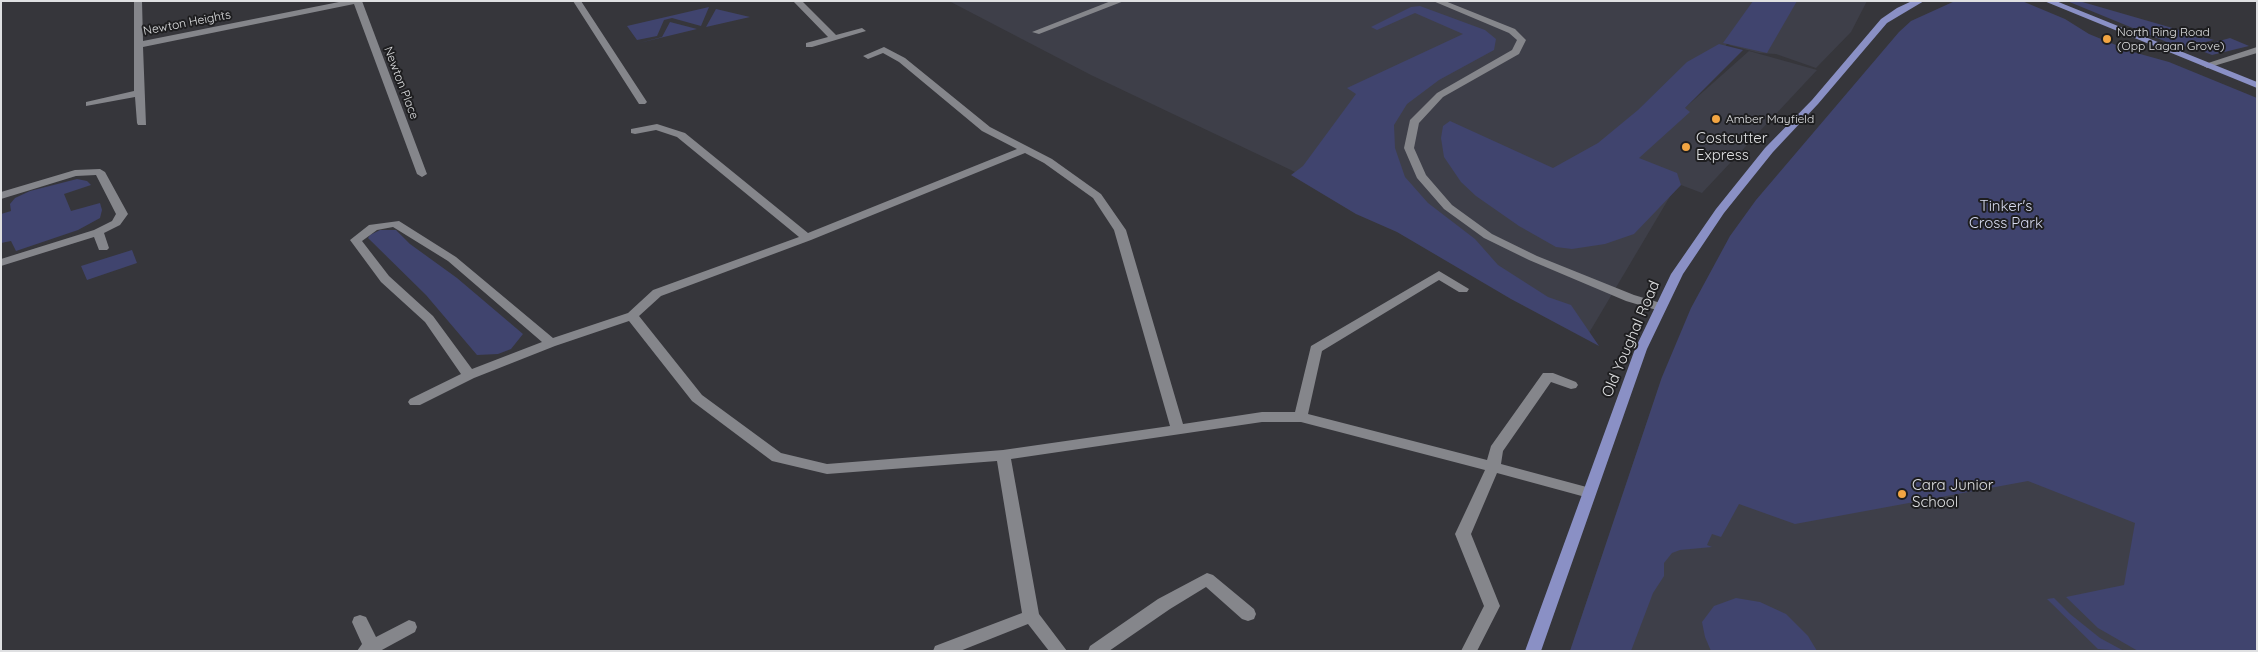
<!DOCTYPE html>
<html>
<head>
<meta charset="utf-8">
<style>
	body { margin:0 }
	#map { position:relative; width:2258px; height:652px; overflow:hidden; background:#36363b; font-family:Quicksand,sans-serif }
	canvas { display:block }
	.frame { position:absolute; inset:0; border:2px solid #dfe0e2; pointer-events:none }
</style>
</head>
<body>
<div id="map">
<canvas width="2258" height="652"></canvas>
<div class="frame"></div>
</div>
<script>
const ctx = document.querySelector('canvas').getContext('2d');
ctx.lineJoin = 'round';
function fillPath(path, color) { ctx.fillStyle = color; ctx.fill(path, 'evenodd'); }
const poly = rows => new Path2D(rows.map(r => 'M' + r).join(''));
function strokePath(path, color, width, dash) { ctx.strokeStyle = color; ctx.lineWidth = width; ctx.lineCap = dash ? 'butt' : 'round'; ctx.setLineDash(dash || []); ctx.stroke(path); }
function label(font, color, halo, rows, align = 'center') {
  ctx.font = font + ' Quicksand,sans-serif'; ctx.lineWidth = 4; ctx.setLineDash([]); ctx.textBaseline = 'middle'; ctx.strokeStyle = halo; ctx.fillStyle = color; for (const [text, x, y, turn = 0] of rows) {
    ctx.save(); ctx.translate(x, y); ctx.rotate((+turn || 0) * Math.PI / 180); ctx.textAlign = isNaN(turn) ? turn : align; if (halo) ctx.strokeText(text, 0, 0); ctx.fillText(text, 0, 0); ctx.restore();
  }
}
const built = poly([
	[949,1,1753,1,1725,47,1616,145,1675,188,1586,338,1438,247,1291,170,1091,75],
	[1756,1,1867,1,1851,32,1816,68,1776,54,1759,53,1729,45],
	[1749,51,1817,70,1702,193,1623,163],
	[1662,377,2257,523,2257,651,1570,651]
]);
const green = poly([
	[1753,1,1797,1,1767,53,1723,43],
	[1955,1,2022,1,2065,19,2089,34,2133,52,2169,62,2257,98,2257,651,2138,651,2098,628,2066,597,2124,585,2135,523,2028,481,1795,524,1739,504,1721,537,1712,534,1707,545,1712,547,1680,550,1672,553,1664,563,1664,576,1653,593,1631,651,1570,651,1662,377,1691,308,1730,236,1756,200,1899,32,1911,21],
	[2067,1,2079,1,2214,40,2184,47,2179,47],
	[1420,6,1485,30,1496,39,1494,50,1439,80,1407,104,1394,125,1395,148,1405,177,1428,203,1475,239,1498,265,1548,297,1571,305,1599,346,1511,299,1397,232,1356,214,1291,175,1303,166,1356,94,1347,88,1463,34,1415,13,1377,30,1371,27,1411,7],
	[709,7,701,26,672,18,664,20,657,36,637,40,627,26],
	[716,9,750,17,706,27],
	[670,22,697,29,639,43,662,37],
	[2230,38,2249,46,2212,55,2194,48],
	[1719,44,1743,50,1685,108,1690,112,1639,158,1677,173,1681,185,1634,234,1605,244,1572,249,1556,247,1519,226,1476,196,1461,182,1444,157,1441,138,1443,126,1450,121,1553,168,1598,143,1638,110,1687,62],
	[77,179,87,181,91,185,64,194,71,211,100,203,102,210,100,218,78,230,16,251,11,241,1,243,1,214,11,211,10,204,15,198,30,191],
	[380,230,396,230,410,244,457,278,523,334,511,349,498,354,477,355,426,295,368,238,370,235],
	[132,250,137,263,87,280,81,266],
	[1736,598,1760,602,1786,614,1808,636,1817,651,1711,651,1705,637,1702,622,1714,606],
	[2054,598,2070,614,2100,638,2124,651,2098,649,2047,599]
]);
const minor = poly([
	[134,1,142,1,143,41,344,1,362,1,427,174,422,177,417,174,354,4,143,47,146,125,138,125,137,123,135,97,86,106,86,102,134,91,134,1],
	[573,1,581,1,647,102,645,104,639,104,573,1],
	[793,1,802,1,836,35,862,28,866,31,812,47,806,47,806,43,828,37,793,1],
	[1111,1,1124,1,1039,34,1032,32,1111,1],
	[1433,1,1445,1,1515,29,1526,40,1519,54,1443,97,1419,123,1414,148,1426,175,1452,205,1492,234,1537,256,1634,295,1664,304,1666,307,1664,310,1660,311,1626,301,1529,260,1484,238,1444,209,1417,178,1404,148,1410,120,1437,93,1512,50,1517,40,1509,33,1433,1],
	[884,47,905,58,990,127,1052,159,1101,194,1126,230,1183,424,1262,412,1295,412,1311,346,1439,271,1469,289,1467,292,1459,292,1439,280,1322,351,1308,414,1487,460,1491,446,1543,373,1553,373,1576,382,1578,385,1576,388,1571,389,1551,382,1503,451,1501,464,1594,489,1596,493,1594,497,1589,498,1497,473,1471,534,1500,606,1477,651,1461,651,1484,606,1455,534,1485,470,1301,422,1262,422,1011,459,1039,614,1067,651,1049,651,1028,624,960,651,933,651,935,646,1022,613,997,461,827,474,772,461,692,401,629,321,555,346,474,378,420,405,410,405,408,402,410,399,461,374,425,322,381,282,350,240,369,225,399,221,456,257,553,338,628,313,653,290,799,237,677,137,656,130,635,134,631,133,631,129,657,124,685,133,808,233,1017,149,982,131,899,62,883,53,868,59,863,56,884,47],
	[1025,153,1044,163,1093,198,1114,230,1170,426,1003,450,827,464,781,453,702,395,639,316,661,296,811,240,1025,153],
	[393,227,448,261,542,342,472,369,433,316,389,276,362,241,377,230,393,227],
	[2257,47,2257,53,2207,68,2202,65,2257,47],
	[100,169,105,172,128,214,120,225,104,233,109,248,107,250,99,250,94,237,1,266,1,259,94,230,112,221,116,214,96,175,76,176,1,199,1,192,75,170,100,169],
	[1207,573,1213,575,1254,609,1256,614,1254,619,1248,621,1242,619,1206,587,1170,609,1109,651,1088,651,1090,646,1158,599,1207,573],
	[360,615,366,617,376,637,409,620,415,622,417,627,415,632,380,651,357,651,362,644,352,622,354,617,360,615]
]);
const major = poly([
	[1912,1,1924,1,1887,23,1818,104,1773,152,1724,213,1683,274,1647,349,1541,651,1525,651,1635,349,1671,274,1716,209,1765,148,1812,100,1881,19,1897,8,1912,1],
	[2044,1,2056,1,2257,82,2257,88,2044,1]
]);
const markers = [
	[2107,39,5,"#f2a542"],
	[1716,119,5,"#f2a542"],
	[1686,147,5,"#f2a542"],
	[1902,494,5,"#f2a542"]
];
const farStreetnames = [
	["Newton Heights",187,23,-11],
	["Newton Place",401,83,69]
];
const farPoinames = [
	["North Ring Road",2117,32],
	["(Opp Lagan Grove)",2117,46],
	["Amber Mayfield",1726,119]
];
const poiNames = [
	["Costcutter",1696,138],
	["Express",1696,155],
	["Cara Junior",1912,485],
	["School",1912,502]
];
const parkNames = [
	["Tinker's",2006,206],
	["Cross Park",2006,223]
];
const streetNames = [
	["Old Youghal Road",1631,339,-67]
];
fillPath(built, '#3e3f49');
fillPath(green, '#40446e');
fillPath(minor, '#85868b');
fillPath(major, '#8a90c5');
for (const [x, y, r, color] of markers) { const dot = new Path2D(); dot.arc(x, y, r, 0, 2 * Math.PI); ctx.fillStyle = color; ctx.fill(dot); strokePath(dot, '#1e1e20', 2); }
label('12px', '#dfe0e2', '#1e1e20', farStreetnames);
label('12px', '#dfe0e2', '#1e1e20', farPoinames, 'left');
label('15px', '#dfe0e2', '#1e1e20', poiNames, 'left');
label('15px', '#d7dbf0', '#1e1e20', parkNames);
label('15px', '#dfe0e2', '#1e1e20', streetNames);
</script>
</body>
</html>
